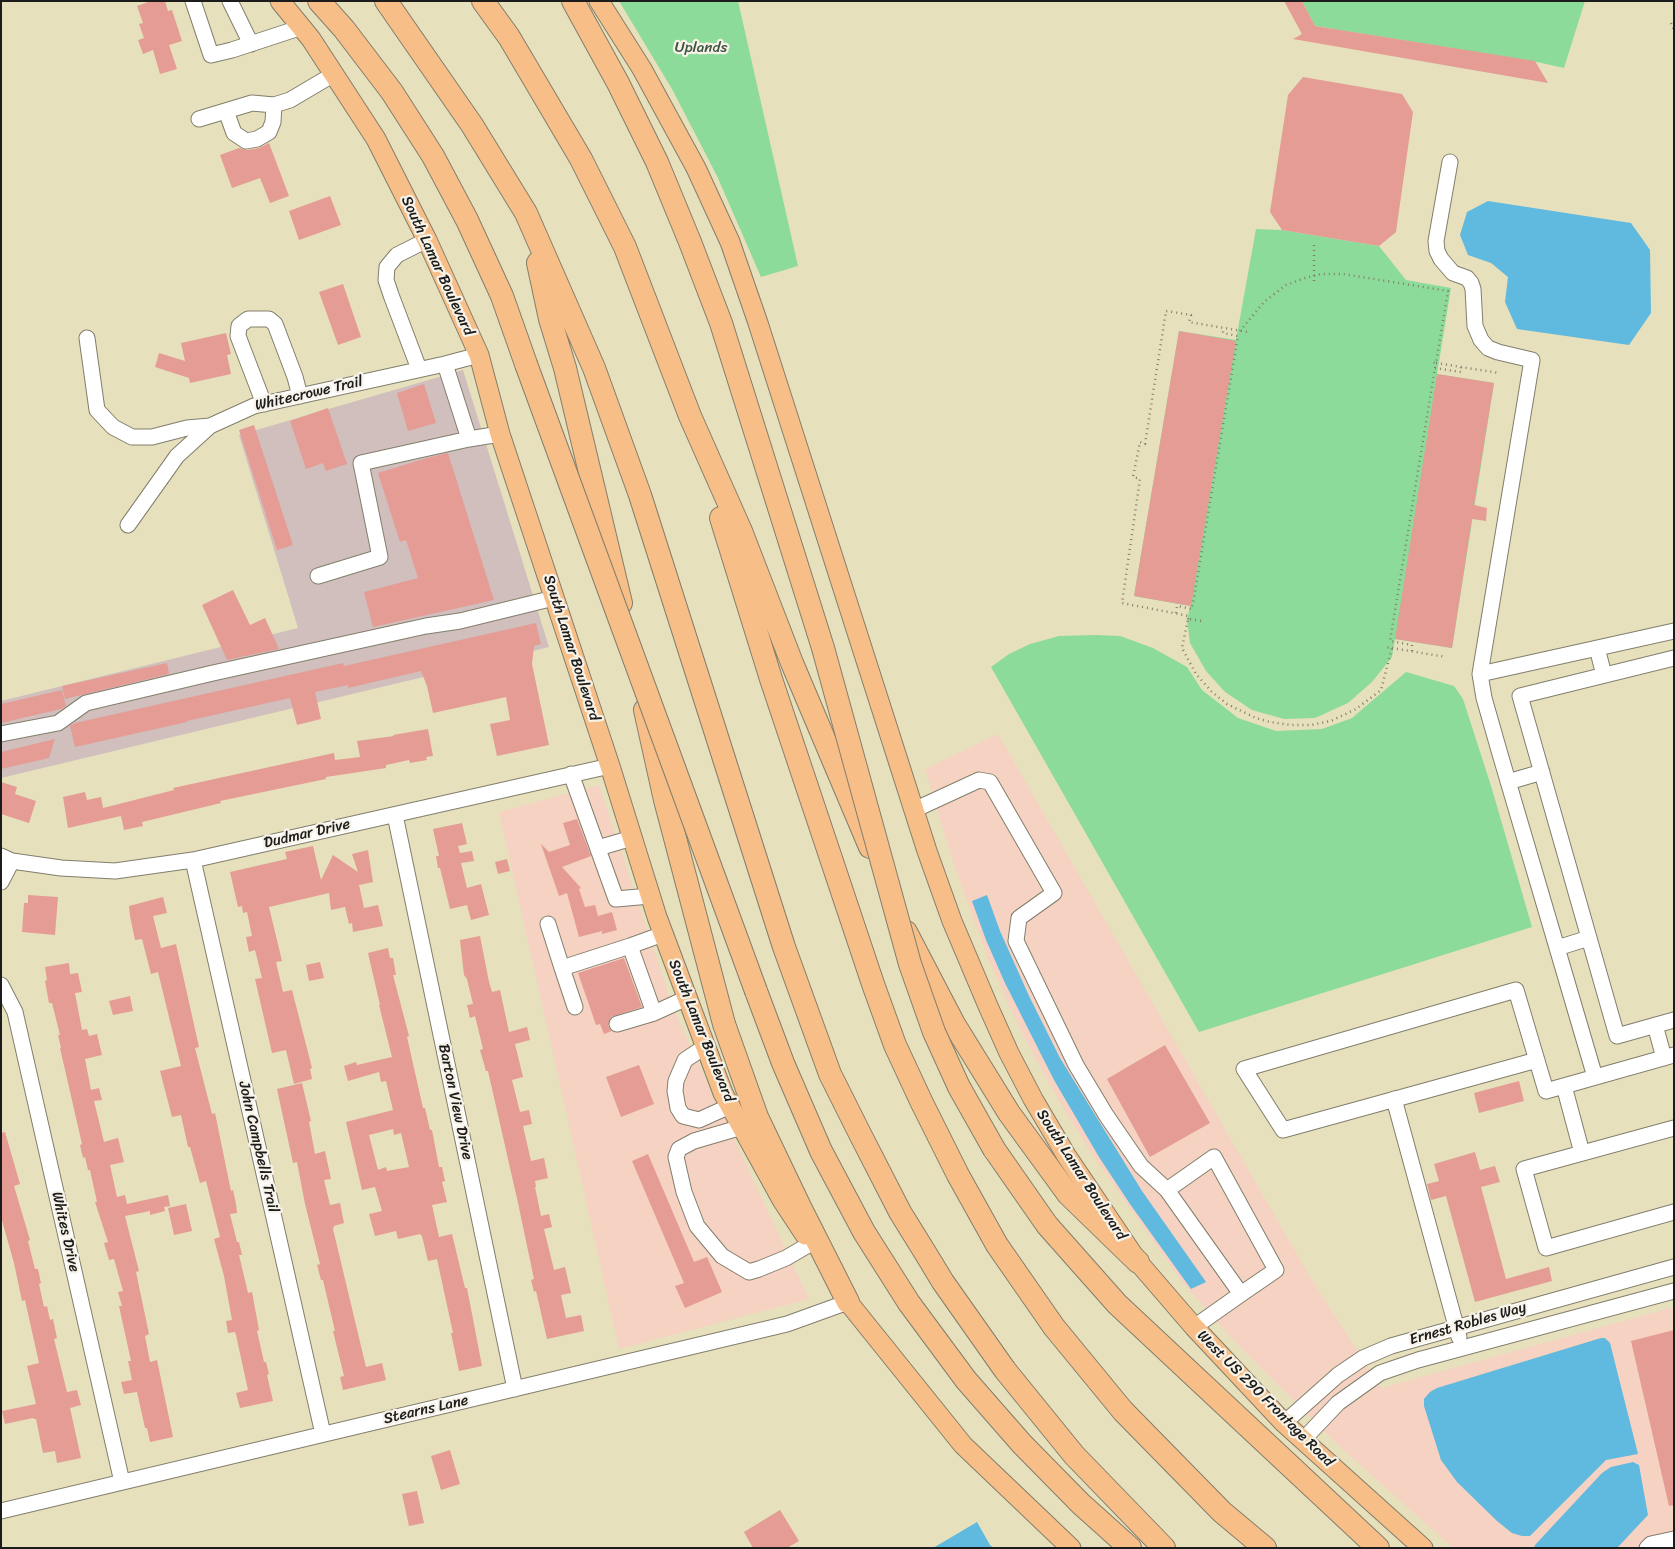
<!DOCTYPE html>
<html>
<head>
<meta charset="utf-8">
<style>
	body { margin:0 }
	#map { position:relative; width:1675px; height:1549px; overflow:hidden; background:#e7e0bc; font-family:Sriracha,sans-serif }
	canvas { display:block }
	.frame { position:absolute; inset:0; border:2px solid #1c1c1c; pointer-events:none }
</style>
</head>
<body>
<div id="map">
<canvas width="1675" height="1549"></canvas>
<div class="frame"></div>
</div>
<script>
const ctx = document.querySelector('canvas').getContext('2d');
ctx.lineJoin = 'round';
function fillPath(path, color) { ctx.fillStyle = color; ctx.fill(path, 'evenodd'); }
const poly = rows => new Path2D(rows.map(r => 'M' + r).join(''));
function strokePath(path, color, width, dash) { ctx.strokeStyle = color; ctx.lineWidth = width; ctx.lineCap = dash ? 'butt' : 'round'; ctx.setLineDash(dash || []); ctx.stroke(path); }
function label(font, color, halo, rows, align = 'center') {
  ctx.font = font + ' Sriracha,sans-serif'; ctx.lineWidth = 4.5; ctx.setLineDash([]); ctx.textBaseline = 'middle'; ctx.strokeStyle = halo; ctx.fillStyle = color; for (const [text, x, y, turn = 0] of rows) {
    ctx.save(); ctx.translate(x, y); ctx.rotate((+turn || 0) * Math.PI / 180); ctx.textAlign = isNaN(turn) ? turn : align; if (halo) ctx.strokeText(text, 0, 0); ctx.fillText(text, 0, 0); ctx.restore();
  }
}
const built = poly([
	[998,734,1310,1277,1381,1388,1674,1307,1674,1548,1453,1548,1338,1445,1237,1344,1182,1282,1089,1150,1052,1089,1017,1023,988,959,953,862,925,769],
	[599,785,674,1011,809,1299,619,1349,499,812]
]);
const industrial = poly([
	[463,370,549,647,1,778,1,701,298,628,239,435]
]);
const green = poly([
	[619,1,738,1,798,266,761,277,717,176,672,89],
	[1302,1,1585,1,1564,68,1537,62,1315,26],
	[1256,229,1282,230,1379,246,1406,280,1451,288,1437,374,1494,383,1452,648,1395,639,1392,657,1372,682,1348,703,1315,718,1284,719,1252,710,1225,692,1206,671,1190,643,1187,620,1190,606,1134,596,1179,331,1236,340],
	[1096,635,1120,636,1153,648,1187,667,1202,690,1238,718,1276,731,1322,729,1352,718,1406,672,1454,686,1463,699,1492,789,1532,927,1199,1032,991,667,1009,654,1030,644,1059,636]
]);
const water = poly([
	[1488,201,1631,223,1650,250,1651,313,1629,345,1517,329,1505,302,1508,277,1491,263,1468,255,1460,235,1467,212],
	[987,895,1000,931,1029,996,1060,1058,1142,1191,1206,1282,1191,1289,1130,1204,1099,1157,1054,1080,1005,983,986,940,972,901],
	[1601,1338,1605,1338,1610,1343,1638,1454,1606,1460,1530,1536,1522,1536,1512,1533,1497,1521,1457,1482,1441,1460,1424,1406,1424,1399,1430,1392,1437,1388],
	[1633,1462,1639,1465,1648,1515,1617,1548,1534,1548,1535,1545,1602,1473,1611,1467],
	[977,1522,990,1545,994,1548,933,1548]
]);
const building = poly([
	[151,1,165,1,168,11,172,10,182,41,169,45,177,69,160,74,153,50,143,54,138,40,144,38,139,24,143,23,137,6],
	[1284,1,1302,1,1315,26,1535,61,1548,83,1293,39,1302,34],
	[1303,77,1402,94,1413,112,1396,232,1379,246,1282,230,1270,212,1288,95],
	[269,143,289,196,270,203,260,178,232,188,220,155,239,148,247,150,259,148],
	[330,196,341,225,299,240,289,211],
	[343,284,361,337,338,345,319,292],
	[1179,331,1236,341,1191,606,1134,596],
	[226,333,231,354,227,355,231,374,190,383,189,378,155,367,159,353,185,361,181,343],
	[1437,374,1494,383,1474,505,1487,508,1486,521,1472,519,1452,648,1395,639],
	[424,384,436,423,408,431,397,393],
	[328,408,347,464,326,471,323,463,306,469,290,421],
	[254,425,293,545,277,550,239,430],
	[448,453,494,600,373,627,364,592,418,578,406,540,400,542,378,473,427,458],
	[233,590,250,625,265,618,279,649,227,660,202,605],
	[536,623,541,644,534,646,532,664,549,745,497,756,490,724,510,720,506,697,433,713,427,686,421,671,348,688,348,685,315,692,321,719,297,725,290,698,187,721,187,722,75,747,70,726,75,723,343,663,344,666],
	[167,663,169,674,65,699,62,686],
	[62,690,66,706,61,709,1,723,1,704],
	[428,729,433,756,426,757,427,760,410,763,409,760,386,765,386,768,326,777,326,779,220,801,221,803,142,822,143,826,124,830,121,816,68,828,63,797,85,792,87,800,101,797,103,808,174,790,173,788,334,753,335,760,360,757,357,741,394,736,393,735],
	[55,739,49,758,1,769,1,752],
	[1,782,17,787,15,794,36,801,29,823,1,814],
	[577,819,591,856,562,867,581,888,579,889,585,907,595,905,598,916,612,912,617,930,602,934,602,931,579,937,567,893,559,896,541,844,549,852,570,845,563,823],
	[462,823,467,844,458,846,460,853,472,851,474,861,461,863,467,888,481,884,489,915,471,920,467,905,450,909,440,868,438,868,436,856,439,856,433,829],
	[313,846,321,880,333,855,358,872,352,854,368,850,373,882,359,885,364,908,378,905,383,926,353,932,352,923,349,924,345,907,331,910,329,893,269,907,282,961,276,962,283,992,292,990,312,1068,310,1069,312,1079,294,1084,286,1050,272,1053,255,979,262,978,255,950,249,952,246,937,252,936,247,912,243,913,242,906,238,907,230,872,287,859,285,852],
	[507,859,510,871,498,874,495,862],
	[28,895,58,897,55,935,22,932,24,903,28,903],
	[163,897,167,913,153,916,161,948,176,944,199,1047,195,1048,212,1114,215,1113,231,1191,233,1190,236,1204,237,1213,230,1214,237,1242,239,1242,242,1255,239,1255,248,1293,252,1292,259,1330,257,1331,264,1362,266,1362,269,1374,267,1375,273,1401,240,1408,236,1393,248,1390,236,1335,235,1332,228,1333,226,1321,232,1320,224,1276,214,1239,220,1237,206,1181,200,1183,190,1147,188,1147,181,1115,172,1117,160,1071,181,1066,158,972,151,974,142,939,135,940,130,916,129,906],
	[480,936,489,982,492,992,500,990,509,1032,527,1027,530,1040,515,1044,523,1077,512,1080,520,1112,529,1110,532,1124,523,1126,531,1161,544,1158,548,1178,535,1181,536,1187,535,1187,541,1216,549,1214,552,1227,544,1229,554,1270,565,1267,571,1293,561,1295,566,1318,581,1315,584,1331,547,1339,536,1291,534,1292,531,1280,534,1279,518,1203,488,1071,486,1071,480,1050,483,1049,475,1016,470,1018,467,1005,473,1004,467,979,464,975,460,940],
	[388,948,390,958,393,958,396,975,393,975,409,1036,407,1037,423,1108,425,1108,430,1130,432,1130,439,1167,442,1167,445,1181,442,1182,447,1202,432,1205,439,1237,452,1234,465,1288,467,1288,482,1366,459,1371,451,1333,453,1333,437,1259,428,1261,422,1236,420,1234,398,1239,396,1231,375,1236,369,1214,382,1211,375,1187,362,1190,346,1122,393,1110,386,1081,381,1082,379,1072,348,1081,344,1066,356,1062,357,1065,392,1057,379,1005,380,1005,368,953],
	[393,1129,394,1135,401,1133,409,1167,387,1171,386,1167,378,1170,369,1135],
	[624,958,642,1007,611,1017,608,1026,612,1031,604,1034,600,1024,596,1025,578,973],
	[320,962,324,978,309,981,306,965],
	[69,963,70,974,78,973,82,992,75,993,82,1030,87,1029,89,1036,97,1034,102,1055,85,1059,91,1090,99,1088,102,1100,94,1101,104,1142,118,1138,124,1162,110,1165,117,1197,125,1195,127,1204,168,1195,170,1206,164,1207,165,1211,150,1215,150,1211,125,1216,139,1271,136,1272,149,1334,145,1336,150,1362,157,1360,173,1437,150,1442,147,1428,145,1428,137,1392,124,1394,121,1382,132,1380,128,1361,131,1361,119,1306,122,1306,118,1292,123,1291,114,1259,109,1260,104,1243,108,1242,95,1202,97,1202,90,1170,88,1170,85,1157,83,1158,80,1145,82,1144,60,1048,61,1048,58,1035,60,1035,52,1003,49,1003,45,981,47,980,45,967],
	[130,996,133,1011,113,1015,109,1001],
	[1165,1045,1210,1123,1150,1157,1107,1079],
	[639,1065,654,1104,621,1117,606,1077],
	[1519,1081,1524,1101,1479,1113,1474,1093],
	[302,1083,311,1121,309,1122,315,1154,325,1151,331,1179,324,1180,330,1205,340,1203,344,1223,334,1226,333,1229,366,1367,382,1363,386,1380,343,1390,340,1377,344,1376,333,1331,335,1331,323,1280,321,1280,317,1265,320,1264,305,1204,297,1162,293,1163,277,1089],
	[5,1132,20,1184,14,1186,30,1240,28,1241,35,1269,38,1269,41,1283,39,1284,44,1307,47,1306,50,1320,53,1319,57,1338,54,1339,67,1392,77,1390,81,1405,70,1408,81,1458,57,1463,55,1451,43,1453,36,1419,34,1419,33,1418,5,1424,2,1411,36,1404,27,1366,39,1363,25,1300,22,1301,14,1263,1,1217,1,1133],
	[1475,1152,1480,1170,1495,1166,1500,1182,1481,1187,1506,1279,1549,1267,1552,1281,1475,1302,1446,1196,1431,1200,1427,1184,1439,1181,1434,1164],
	[648,1154,694,1262,707,1257,722,1292,685,1308,675,1286,684,1283,632,1161],
	[186,1204,192,1231,174,1235,168,1208],
	[1674,1330,1674,1505,1669,1506,1631,1341],
	[450,1450,460,1484,441,1490,431,1456],
	[417,1491,424,1523,409,1526,402,1494],
	[780,1510,799,1541,787,1548,753,1548,744,1532]
]);
const path = poly([
	[1671,23,1674,30],
	[1314,281,1314,243],
	[1240,331,1264,302,1286,285,1305,278,1321,274,1343,274,1448,291,1436,363,1432,362],
	[1436,363,1499,373],
	[1176,613,1177,606,1192,609,1238,336,1223,333,1223,328],
	[1188,619,1189,616,1122,603,1140,479,1133,477,1140,442,1145,444,1166,311,1191,315,1189,322,1248,332],
	[1201,621,1188,619,1182,648,1196,674,1212,692,1227,704,1256,718,1270,722,1291,725,1311,725,1331,721,1356,709,1381,690,1392,648,1385,647],
	[1392,648,1446,657],
	[1412,651,1412,645,1390,641,1435,368,1461,372,1461,367]
]);
const minor = poly([
	[193,1,211,55,232,50,302,27],
	[230,1,251,44],
	[226,111,234,133,246,141,257,139,269,132,273,122,274,105],
	[199,119,252,103,274,105,290,100,334,74],
	[1450,162,1436,241,1437,251,1441,259,1453,273,1467,278,1471,283,1473,289,1475,326,1481,340,1488,348,1498,352,1532,360,1480,674,1484,698,1500,754,1595,1077],
	[87,338,97,410,113,427,132,437,152,437,187,428,210,426],
	[445,364,469,439],
	[419,369,391,295,386,280,387,267,397,255,427,240],
	[264,404,238,336,239,326,248,319,269,319,275,324,295,377,300,396],
	[128,525,177,456,210,426,254,406,445,364,479,355],
	[318,576,380,557,361,463,469,439,500,434],
	[1597,648,1604,675],
	[1674,658,1520,696,1617,1036,1674,1020],
	[1480,674,1674,631],
	[1,734,58,723,86,703,213,673,426,626,460,621,554,598],
	[571,774,616,899,650,896],
	[1508,782,1542,772],
	[914,810,979,780,990,782,1054,893,1019,918,1016,941,1076,1065,1106,1115,1141,1166,1167,1190],
	[395,815,515,1389],
	[598,848,632,838],
	[1,856,12,861,61,868,115,871,193,860,610,766],
	[193,860,323,1434],
	[1,882,12,861],
	[548,924,562,968],
	[663,934,630,946,654,1013,687,998],
	[1557,948,1589,938],
	[1,985,15,1012,122,1482],
	[575,1007,562,968,630,946],
	[617,1024,654,1013],
	[1655,1025,1664,1058],
	[706,1046,685,1060,676,1081,675,1091,678,1108,683,1116,699,1120,730,1106],
	[1537,1060,1283,1130,1244,1069,1516,990,1546,1091,1674,1055],
	[1564,1086,1582,1153],
	[1394,1099,1459,1337],
	[742,1127,694,1141,679,1149,676,1157,684,1192,697,1226,722,1256,749,1272,759,1269,786,1258,810,1244],
	[1674,1128,1524,1169,1546,1248,1674,1212],
	[1194,1327,1207,1318,1241,1294,1276,1270,1214,1157,1167,1190,1241,1294],
	[1284,1423,1338,1375,1363,1358,1391,1346,1674,1267],
	[1303,1440,1338,1403,1380,1373,1418,1360,1674,1291],
	[1,1511,787,1324,848,1302],
	[1647,1548,1651,1544,1674,1539]
]);
const major = poly([
	[280,1,311,39,376,139,427,240,479,355,500,434,610,766,657,917,723,1093,782,1200,805,1235],
	[599,1,642,69,696,168,730,242,758,323,927,851,952,921,988,1006,1009,1053,1033,1099,1066,1155,1138,1262,1194,1327,1284,1423,1423,1548],
	[840,1289,848,1302,963,1445,1071,1548]
]);
const highway = poly([
	[319,1,344,29,392,92,433,156,467,220,502,296,526,364],
	[386,1,472,125,526,213,594,368,640,495,784,947,830,1074,859,1132,900,1212,926,1254,943,1282,1005,1370,1074,1455,1164,1548],
	[483,1,509,37,581,159,625,247,690,416,741,531,792,663,870,847],
	[573,1,618,83,657,162,690,242,721,323,823,648],
	[538,263,550,319,565,368,621,603],
	[721,518,771,679,873,984,895,1045,921,1101,958,1175,997,1245,1054,1327,1123,1411,1222,1512,1265,1548],
	[645,710,665,800,724,1024,757,1117,800,1207,848,1302],
	[906,932,954,1024,1009,1113,1068,1194,1138,1262],
	[756,991,783,1063,821,1151,864,1232,909,1303,966,1380,1022,1444,1081,1504,1130,1548],
	[994,1149,1047,1225,1117,1304,1378,1548]
]);
const highwayBridge = poly([
	[526,364,756,991],
	[823,648,910,964,934,1032,959,1087,994,1149]
]);
const parkNames = [
	["Uplands",701,48]
];
const streetNames = [
	["South Lamar Boulevard",437,266,65],
	["Whitecrowe Trail",309,394,-13],
	["South Lamar Boulevard",571,648,72],
	["Dudmar Drive",307,834,-13],
	["South Lamar Boulevard",701,1031,68],
	["Barton View Drive",455,1102,78],
	["John Campbells Trail",258,1147,77],
	["South Lamar Boulevard",1081,1175,57],
	["Whites Drive",65,1232,77],
	["Ernest Robles Way",1468,1324,-16],
	["West US 290 Frontage Road",1265,1399,45],
	["Stearns Lane",426,1410,-13]
];
fillPath(built, '#f5d2c2');
fillPath(industrial, '#d1bfbd');
fillPath(green, '#8cdb9a');
fillPath(water, '#60b9de');
fillPath(building, '#e49c95');
strokePath(minor, '#827e6c', 17);
strokePath(major, '#827e6c', 21);
strokePath(highway, '#827e6c', 24);
strokePath(path, '#827e6c', 2.5, [1, 4]);
strokePath(minor, '#fff', 15);
strokePath(major, '#f7be87', 19);
strokePath(highway, '#f7be87', 22);
strokePath(highwayBridge, '#827e6c', 24, []);
strokePath(highwayBridge, '#f7be87', 22);
label('15px', '#3e5542', '#f7f3e8', parkNames);
label('15px', '#1c1c1c', '#f7f3e8', streetNames);
</script>
</body>
</html>
